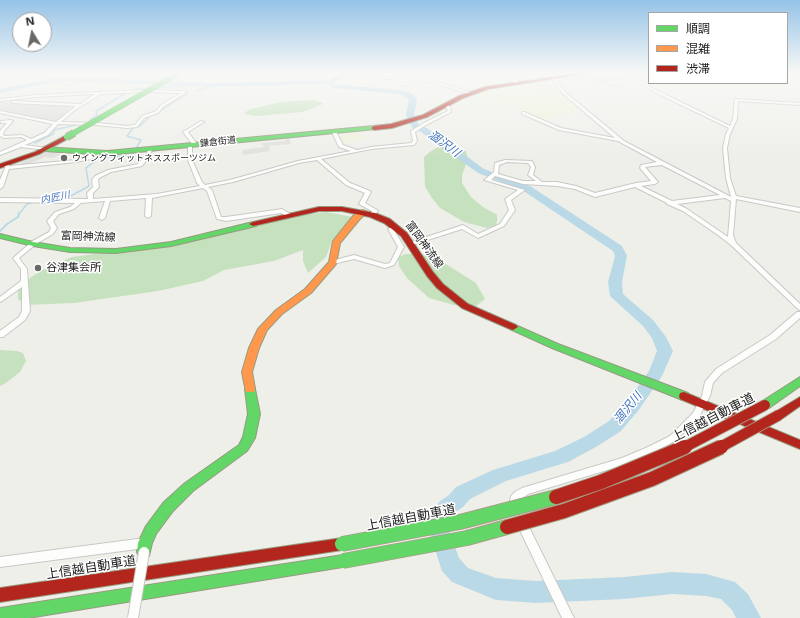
<!DOCTYPE html>
<html>
<head>
<meta charset="utf-8">
<style>
	body { margin:0 }
	#map { position:relative; width:800px; height:618px; overflow:hidden; background:#efefea; font-family:"Open Sans","Noto Sans JP",sans-serif }
	canvas { display:block }
	.legend { position:absolute; left:648px; top:12px; width:140px; height:72px; box-sizing:border-box; background:#fff; border:1px solid #a6a6a6; margin:0; padding:5px 7px; list-style:none; font-size:12px; color:#212121 }
	.legend li { display:flex; align-items:center; gap:8px; height:20px }
	.legend b { width:20px; border:1px solid #a6a6a6 }
	.north { position:absolute; left:12px; top:12px; width:40px; height:40px; box-sizing:border-box; background:#fff; border:1px solid #a6a6a6; border-radius:50%; rotate:350deg; font-size:11px; font-weight:700; line-height:16px; text-align:center; color:#212121 }
	.north::after { content:''; display:block; margin:auto; width:14px; height:18px; background:#696967; clip-path:polygon(50% 0,100% 100%,50% 72%,0 100%) }
</style>
</head>
<body>
<div id="map">
<canvas width="800" height="618"></canvas>
<ul class="legend">
<li><b style="height:5px;background:#63d668"></b>順調</li>
<li><b style="height:5px;background:#ff974d"></b>混雑</li>
<li><b style="height:5px;background:#b3261e"></b>渋滞</li>
</ul>
<div class="north">N</div>
</div>
<script>
const ctx = document.querySelector('canvas').getContext('2d');
ctx.lineJoin = 'round';
function fillPath(path, color) { ctx.fillStyle = color; ctx.fill(path, 'evenodd'); }
const poly = rows => new Path2D(rows.map(r => 'M' + r).join(''));
function strokePath(path, color, width, dash) { ctx.strokeStyle = color; ctx.lineWidth = width; ctx.lineCap = dash ? 'butt' : 'round'; ctx.setLineDash(dash || []); ctx.stroke(path); }
function label(font, color, halo, rows, align = 'center') {
  ctx.font = font + ' "Open Sans","Noto Sans JP",sans-serif'; ctx.lineWidth = 3; ctx.setLineDash([]); ctx.textBaseline = 'middle'; ctx.strokeStyle = halo; ctx.fillStyle = color; for (const [text, x, y, turn = 0] of rows) {
    ctx.save(); ctx.translate(x, y); ctx.rotate((+turn || 0) * Math.PI / 180); ctx.textAlign = isNaN(turn) ? turn : align; if (halo) ctx.strokeText(text, 0, 0); ctx.fillText(text, 0, 0); ctx.restore();
  }
}
const residential = poly([
	[0,102,71,106,72,106,57,121,53,121,0,111]
]);
const farmland = poly([
	[541,81,550,85,557,85,559,90,549,91,551,93,561,92,578,110,542,121,497,99,474,94,486,90,497,94,508,92,513,94,525,93,513,85,521,84,531,89,539,88,531,83],
	[357,132,369,139,341,143,337,135]
]);
const forest = poly([
	[313,100,321,102,323,104,303,112,256,116,245,114,245,112,251,109,264,106,282,102],
	[448,146,466,151,468,159,462,175,462,183,471,197,483,207,497,215,497,221,496,225,487,228,464,222,440,208,432,198,425,187,424,157,431,151,438,147],
	[326,212,353,217,332,241,326,257,308,273,303,261,303,250,274,261,224,270,203,281,158,291,74,303,25,305,18,299,18,290,31,277,48,267,72,257,196,241,290,217],
	[406,254,421,254,438,259,476,283,485,299,476,306,454,305,429,298,407,278,399,266,398,257],
	[0,350,17,351,23,353,26,361,20,372,6,383,0,386]
]);
const parking = poly([
	[603,72,608,75,625,74,633,79,607,81,621,88,620,89,594,81,580,79,575,76,586,74,591,76,607,75,599,75,595,73],
	[285,138,289,138,291,144,269,146,270,151,243,155,242,150,264,147,261,143,285,141],
	[50,152,61,154,53,158,45,157,26,165,20,163,41,154]
]);
const streamFar1 = poly([
	[157,88,197,85],
	[196,91,215,85],
	[156,113,187,94],
	[90,120,97,115,96,111,128,92,136,89,148,88],
	[35,143,53,134,54,130,76,125],
	[43,199,69,197,89,186,86,168,99,158,132,155,141,140,127,136,133,128,140,126,151,115],
	[19,214,27,204,35,202]
]);
const stream = poly([
	[0,231,7,224,18,217,19,213]
]);
const river = poly([
	[341,72,347,72,344,76,334,83,335,84,400,90,413,94,417,100,414,115,419,125,427,128,484,169,530,186,622,246,627,256,622,282,623,294,653,320,666,337,673,351,662,376,638,411,621,431,596,447,568,462,506,481,470,499,463,507,454,513,448,528,459,558,468,568,496,578,536,581,624,577,673,572,706,574,735,582,748,594,761,618,736,618,732,610,721,599,706,596,673,594,624,599,536,603,496,600,452,582,442,571,428,528,439,502,449,495,456,487,493,470,555,451,584,437,609,421,626,403,649,371,657,351,652,338,643,326,610,296,608,282,615,256,613,251,522,190,478,173,421,132,413,129,406,115,409,100,407,98,399,94,333,88,328,84,214,87,62,81,0,93,0,89,62,77,214,83,329,80,341,72]
]);
const street = poly([
	[246,72,252,72,238,75,236,74,246,72],
	[388,72,419,76,472,93,469,94,428,81,403,86,393,79,385,79,387,74,392,73,388,72],
	[396,74,417,78,425,80,405,84,395,77,388,77,396,74],
	[509,72,514,72,503,75,518,81,518,83,516,83,498,75,509,72],
	[523,72,527,72,539,80,536,81,523,72],
	[623,72,626,72,656,90,730,126,733,119,735,99,800,103,800,105,738,101,737,119,730,134,727,148,730,178,736,196,800,208,800,212,736,199,733,235,736,243,800,304,800,310,798,309,731,245,718,235,683,211,667,204,667,203,635,187,595,197,575,189,557,186,523,184,495,176,491,180,525,190,511,200,515,210,504,226,478,238,462,229,412,245,408,245,407,244,408,243,463,225,478,234,500,224,509,210,505,199,518,190,484,180,494,172,495,163,505,160,532,161,535,167,533,175,542,182,557,182,576,186,595,193,636,183,651,181,640,168,641,165,657,162,618,141,559,130,522,114,522,112,524,112,561,128,615,138,563,94,552,77,554,76,565,92,624,141,731,197,726,178,723,148,726,134,729,128,654,92,623,72],
	[507,162,528,163,531,167,528,175,536,181,523,181,498,174,499,165,507,162],
	[662,165,720,195,672,201,641,186,655,184,658,182,645,167,662,165],
	[725,198,731,201,728,237,687,209,677,204,725,198],
	[794,72,798,72,800,73,800,76,794,72],
	[143,90,185,91,187,92,163,107,158,113,144,118,137,127,127,128,97,125,58,124,48,135,25,145,46,148,46,150,21,147,0,155,0,152,27,140,21,137,4,138,0,136,0,131,7,123,1,123,1,121,11,120,13,121,4,131,3,135,5,136,22,135,31,139,44,133,53,124,0,113,0,111,56,122,76,106,13,103,11,102,12,101,80,104,95,94,36,97,0,101,0,99,36,95,143,90],
	[143,92,181,93,161,105,156,111,142,116,135,125,127,126,97,123,61,122,75,110,101,94,143,92],
	[445,105,450,106,451,112,426,125,415,132,417,141,414,145,371,149,321,159,350,183,370,191,371,192,365,203,377,210,378,211,374,216,370,216,369,215,372,211,359,204,365,193,346,185,317,160,299,163,233,182,208,187,212,190,221,217,226,217,282,209,290,214,290,216,288,217,281,213,226,221,217,219,207,191,203,188,152,198,151,216,148,218,145,216,146,198,110,201,105,218,102,220,99,218,105,201,81,203,74,209,59,214,53,221,57,228,53,234,36,244,19,258,27,269,30,311,25,320,3,337,0,337,0,331,19,317,22,311,22,287,2,301,0,302,0,297,21,281,21,269,13,258,28,245,29,243,49,232,51,228,47,221,55,212,70,207,75,203,0,202,0,198,88,199,87,193,93,187,92,180,95,176,108,170,138,164,146,155,148,149,150,149,152,150,150,155,142,166,111,172,99,178,98,180,99,187,93,193,93,199,157,194,200,186,197,183,188,160,188,145,190,144,192,145,192,160,202,182,205,185,230,180,298,161,351,151,339,147,332,132,334,131,336,132,343,145,357,150,371,147,411,143,413,141,411,131,424,123,448,111,447,108,444,106,445,105],
	[201,121,204,122,188,132,197,144,193,145,183,132,201,121],
	[93,152,97,153,91,159,76,162,9,169,3,187,0,189,0,180,5,168,4,163,8,163,9,166,76,160,87,157,93,152],
	[396,225,399,227,394,230,404,247,394,265,385,268,354,259,333,264,330,262,331,261,354,255,385,264,390,263,398,247,388,229,396,225],
	[797,312,800,312,800,318,776,339,722,373,713,383,710,396,699,417,676,440,654,453,627,464,528,494,520,500,518,509,514,510,510,509,509,506,511,496,515,492,522,488,622,458,648,447,670,436,693,413,702,396,705,382,716,369,770,335,797,312],
	[521,518,525,519,574,618,562,618,516,522,517,519,521,518],
	[145,538,149,540,150,543,149,546,145,548,0,567,0,557,145,538]
]);
const fast = poly([
	[374,126,377,128,376,129,107,155,44,151,41,149,44,147,107,151,374,126],
	[253,222,257,224,256,226,171,246,116,253,70,252,33,246,0,238,0,234,33,242,70,248,116,249,171,242,253,222],
	[513,324,558,344,688,393,689,396,688,399,684,400,680,399,552,348,510,329,508,327,513,324],
	[800,377,800,386,769,408,765,409,761,408,760,405,761,402,800,377],
	[250,385,254,386,255,389,260,414,255,438,247,451,193,491,173,511,156,534,152,543,149,556,144,558,139,556,137,552,138,543,146,526,163,503,185,483,239,445,243,437,248,414,245,389,246,386,250,385],
	[343,555,348,556,350,561,348,566,343,567,28,618,0,618,0,608,343,555]
]);
const slow = poly([
	[363,210,367,212,359,220,340,243,336,264,311,293,282,314,267,330,259,348,252,372,255,389,254,392,246,392,242,372,249,348,258,329,276,310,305,289,329,262,333,241,353,216,363,210]
]);
const jam = poly([
	[177,72,181,72,174,78,170,78,170,76,177,72],
	[587,72,595,72,488,89,463,98,427,117,392,128,374,130,371,128,374,126,391,124,423,115,459,96,485,87,587,72],
	[67,135,70,137,69,138,39,154,0,168,0,164,35,152,67,135],
	[319,207,342,207,375,213,390,219,407,233,433,272,443,284,468,304,516,325,518,327,513,330,510,329,462,308,437,288,427,276,401,236,384,223,370,217,342,211,319,211,253,226,249,224,253,222,319,207],
	[684,392,800,440,800,449,680,399,679,396,680,393,684,392],
	[800,397,800,406,783,418,779,419,775,418,773,415,775,412,800,397],
	[342,538,347,540,349,544,347,548,342,550,0,602,0,588,342,538]
]);
const streetBridge = poly([
	[133,618,144,552]
]);
const fastBridgeFar2 = poly([
	[72,134,172,77]
]);
const fastBridgeFar1 = poly([
	[67,137,74,133]
]);
const fastBridge = poly([
	[342,544,460,522,556,497],
	[343,561,467,538,507,527]
]);
const jamBridgeFar1 = poly([
	[683,448,765,405],
	[719,448,779,415]
]);
const jamBridge = poly([
	[556,497,601,482,685,447],
	[507,527,564,511,652,479,721,447]
]);
const markers = [
	[64,158,4,"#696967"],
	[38,268,4,"#696967"]
];
const farStreetnames = [
	["鎌倉街道",218,142,-6]
];
const farPoinames = [
	["ウイングフィットネススポーツジム",72,158]
];
const farWaternames = [
	["内匠川",55,198,-11]
];
const streetNames = [
	["富岡神流線",88,237,2],
	["富岡神流線",424,245,54]
];
const poiNames = [
	["谷津集会所",46,268]
];
const waterNames = [
	["涸沢川",444,144,36],
	["涸沢川",628,408,-51]
];
const nearStreetnames = [
	["上信越自動車道",713,418,-27],
	["上信越自動車道",411,518,-11],
	["上信越自動車道",91,568,-9]
];
fillPath(residential, '#dededb');
fillPath(farmland, '#eef1dc');
fillPath(forest, '#c6e1bd');
fillPath(parking, '#e0e0dd');
strokePath(streamFar1, '#bad9e6', 1.5);
strokePath(stream, '#bad9e6', 2);
fillPath(river, '#bad9e6');
strokePath(street, '#c8c8c6', 2);
strokePath(fast, '#969b80', 2);
strokePath(slow, '#969b80', 2);
strokePath(jam, '#969b80', 2);
fillPath(street, '#fdfdfc');
fillPath(fast, '#63d668');
fillPath(slow, '#ff974d');
fillPath(jam, '#b3261e');
strokePath(streetBridge, '#c8c8c6', 12, []);
strokePath(fastBridgeFar2, '#a69f86', 6, []);
strokePath(fastBridgeFar1, '#a69f86', 8, []);
strokePath(fastBridge, '#a69f86', 16, []);
strokePath(jamBridgeFar1, '#a69f86', 12, []);
strokePath(jamBridge, '#a69f86', 16, []);
strokePath(streetBridge, '#fdfdfc', 10);
strokePath(fastBridgeFar2, '#63d668', 5);
strokePath(fastBridgeFar1, '#63d668', 6);
strokePath(fastBridge, '#63d668', 14);
strokePath(jamBridgeFar1, '#b3261e', 10);
strokePath(jamBridge, '#b3261e', 14);
const sky = ctx.createLinearGradient(0, 0, 0, 158);
sky.addColorStop(0, '#95c3e7');
sky.addColorStop(0.46, '#f8f8f6');
sky.addColorStop(1, '#f8f8f600');
ctx.fillStyle = sky;
ctx.fillRect(0, 0, 800, 158);
for (const [x, y, r, color] of markers) { const dot = new Path2D(); dot.arc(x, y, r, 0, 2 * Math.PI); ctx.fillStyle = color; ctx.fill(dot); strokePath(dot, '#fff', 1.5); }
label('9px', '#212121', '#fff', farStreetnames);
label('9px', '#212121', '#fff', farPoinames, 'left');
label('italic 10px', '#4274bc', '#fff', farWaternames);
label('11px', '#212121', '#fff', streetNames);
label('11px', '#212121', '#fff', poiNames, 'left');
label('italic 12px', '#4274bc', '#fff', waterNames);
label('13px', '#212121', '#fff', nearStreetnames);
</script>
</body>
</html>
